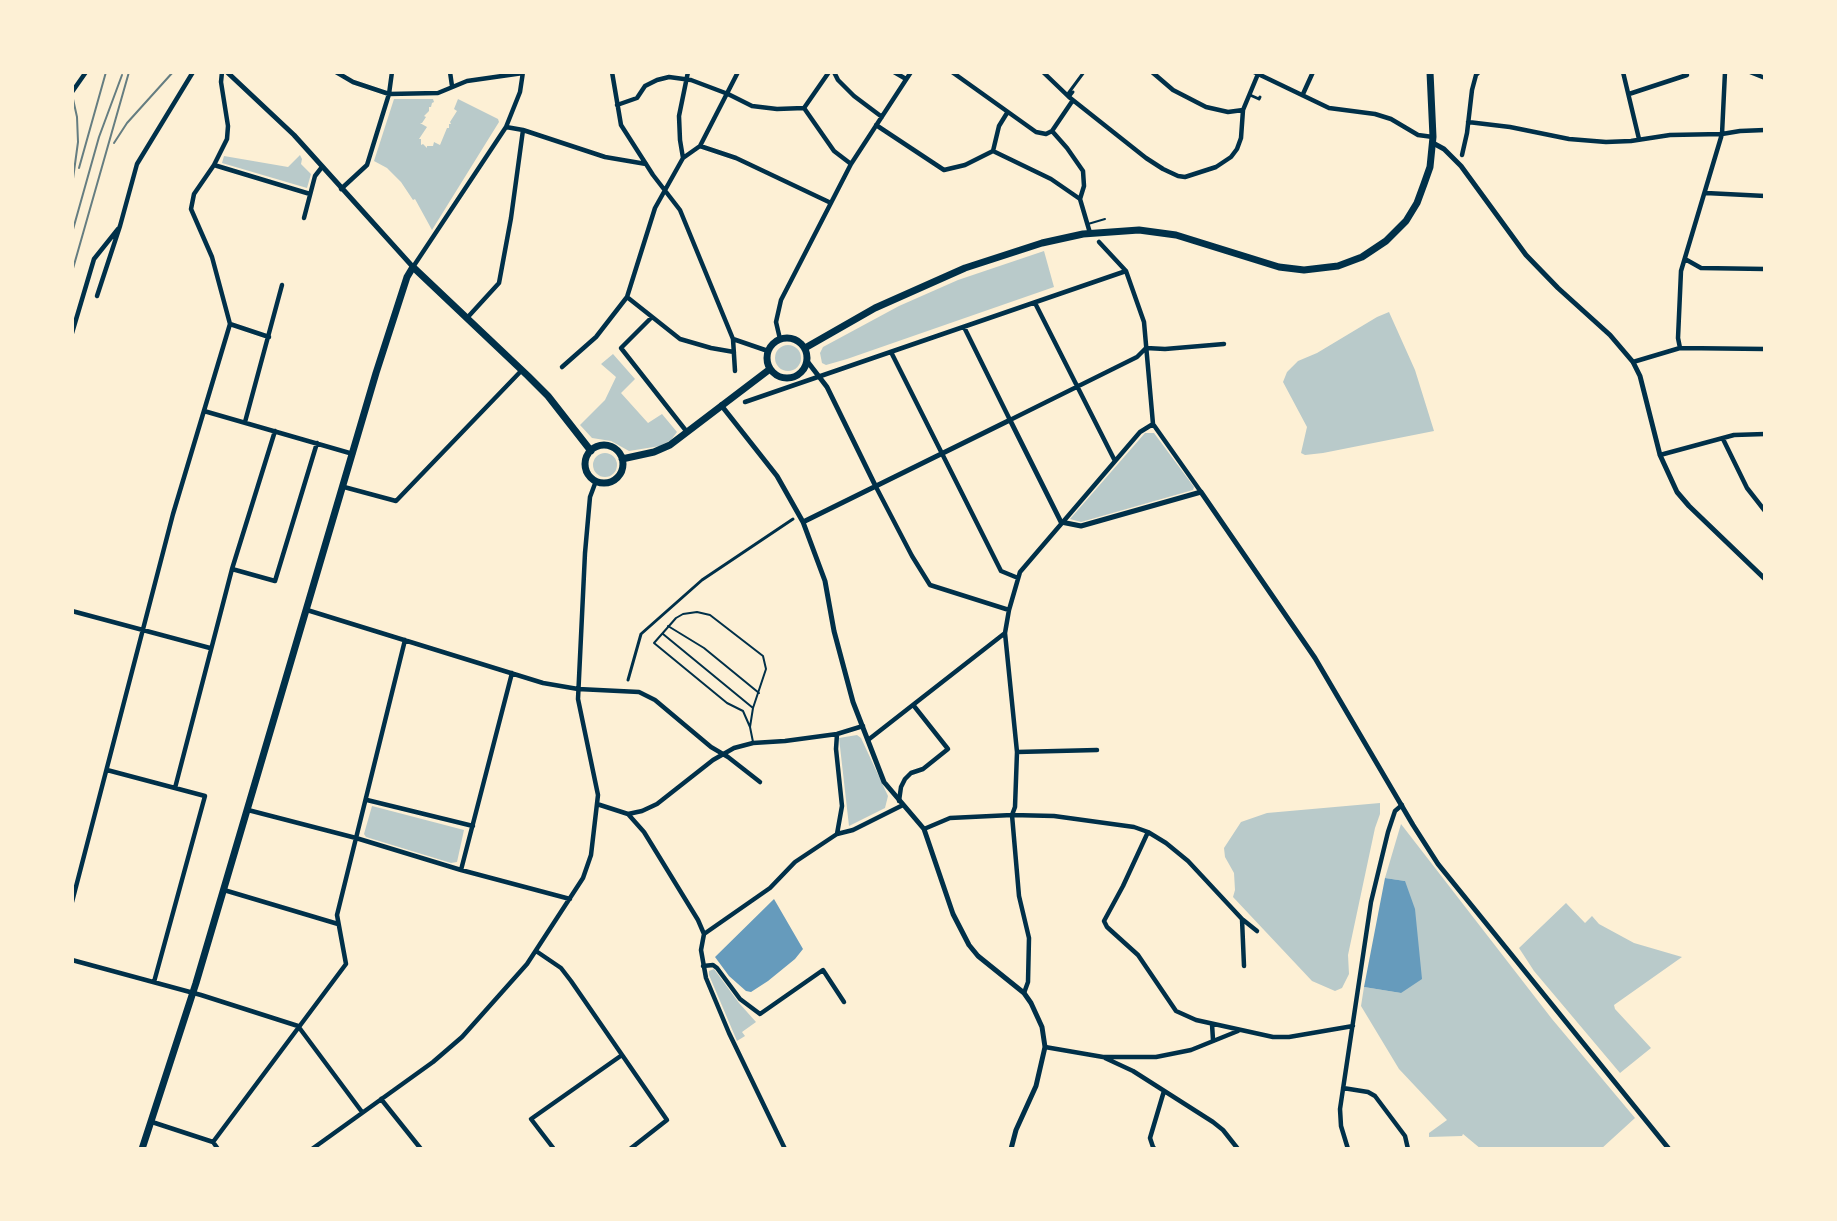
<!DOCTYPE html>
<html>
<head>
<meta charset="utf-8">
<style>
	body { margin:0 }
	#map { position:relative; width:1837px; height:1221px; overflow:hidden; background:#fdf0d5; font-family:"Noto Sans",sans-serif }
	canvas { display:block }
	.frame { position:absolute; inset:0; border:74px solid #fdf0d5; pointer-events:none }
</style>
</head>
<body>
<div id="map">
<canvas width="1837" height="1221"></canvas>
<div class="frame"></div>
</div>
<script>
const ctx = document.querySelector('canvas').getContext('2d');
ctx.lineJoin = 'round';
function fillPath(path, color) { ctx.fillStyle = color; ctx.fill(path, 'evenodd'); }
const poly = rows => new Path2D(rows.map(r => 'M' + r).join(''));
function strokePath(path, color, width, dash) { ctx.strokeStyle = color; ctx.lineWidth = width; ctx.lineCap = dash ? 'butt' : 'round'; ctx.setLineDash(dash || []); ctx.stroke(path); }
const green = poly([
	[394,99,433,99,434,102,432,103,431,107,429,107,429,111,424,116,426,117,422,123,420,123,427,127,419,139,421,139,421,145,423,144,427,148,427,146,433,146,434,142,440,145,447,128,449,128,449,124,451,124,450,122,457,111,454,109,458,99,498,119,499,122,432,230,415,199,413,200,401,182,387,168,374,161],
	[300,155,302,159,301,164,311,174,307,188,222,163,224,156,288,167],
	[1044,251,1054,287,847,359,826,365,822,363,820,353,823,347,899,306,958,280],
	[1389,312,1415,370,1434,431,1323,453,1305,455,1301,453,1307,427,1283,382,1287,372,1298,361,1317,353,1377,317],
	'775 358a13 13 0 1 1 26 0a13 13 0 1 1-26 0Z',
	[613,354,635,379,621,393,648,423,662,414,677,432,671,440,660,446,629,451,611,441,592,438,580,425,605,400,616,377,601,364],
	[1145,433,1154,433,1194,487,1193,490,1081,522,1070,519],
	'593 465a12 12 0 1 1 24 0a12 12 0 1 1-24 0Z',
	[857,735,861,738,888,796,885,808,849,826,839,738],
	[1380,803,1380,814,1375,828,1348,955,1349,974,1342,988,1335,991,1312,981,1233,897,1235,890,1234,873,1225,857,1224,848,1241,822,1267,813],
	[372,806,464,830,457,862,451,863,366,837,364,834],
	[1401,824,1552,1019,1635,1118,1601,1149,1481,1149,1463,1134,1462,1136,1429,1137,1429,1133,1447,1120,1399,1069,1361,1006,1364,987,1401,993,1405,881,1385,878],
	[1566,903,1585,923,1592,916,1599,924,1634,943,1682,957,1614,1005,1615,1009,1651,1048,1620,1073,1534,971,1519,948],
	[714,969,739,1003,756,1022,742,1032,745,1036,737,1041,709,975,709,971]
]);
const water = poly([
	[1385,878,1405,881,1415,909,1422,979,1401,993,1364,987],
	[774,899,803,949,795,959,768,981,751,992,746,991,729,976,715,957]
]);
const service = poly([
	[1088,224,1105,219],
	[668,626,704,648,759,693],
	[663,634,753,708],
	[750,727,753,708,766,669,763,656,710,615,697,612,683,614,676,618,654,643,727,703,743,711,750,727,753,742]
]);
const pedestrian = poly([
	[1067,95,1084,72],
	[1250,95,1259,99,1260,97],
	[1069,97,1073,92],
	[628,680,641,634,702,580,793,519]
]);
const minor = poly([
	[336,72,353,82,389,94,438,93,467,81,523,73],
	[450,72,452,86],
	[612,72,621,125,653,175,680,210,733,339,735,371],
	[834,72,838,80,854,96,882,117],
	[894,72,906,79],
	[952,72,1036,132,1046,134,1052,131,1067,148,1083,171,1084,186,1080,199,1090,233],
	[1043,72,1069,97,1146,158,1163,169,1178,176,1185,177,1216,167,1231,157,1237,149,1241,138,1243,110,1258,74],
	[1152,72,1173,90,1206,107,1228,112,1243,110],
	[1254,72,1329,108,1375,114,1391,119,1418,135,1433,137],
	[1623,72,1639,139],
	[1750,72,1765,78],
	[72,92,86,72],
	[1303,94,1313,72],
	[1629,94,1687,75],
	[617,105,637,98,645,86,657,80,669,77,691,80,728,94,752,106,777,109,804,108],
	[804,108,834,151,851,164],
	[804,108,829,72],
	[1468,122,1510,127,1569,139,1606,142,1631,141,1670,135,1722,134,1740,131,1765,130],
	[876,125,944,170,965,165,993,151,1051,179,1080,199],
	[506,127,523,130,605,157,646,164],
	[1052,131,1073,100],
	[700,146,736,158,831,203],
	[993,151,999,126,1007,113],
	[1462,155,1467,133,1472,90,1476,75,1479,72],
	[683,158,680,140,679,116,688,72],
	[214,165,310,194],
	[341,189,367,165,389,94,392,72],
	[1706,193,1765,196],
	[304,218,315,176,322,167],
	[1099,242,1126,271,1144,322,1153,424],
	[1685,259,1701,268,1765,269],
	[413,267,506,127,520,92,523,72],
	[97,296,120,226,137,164,193,72],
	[627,297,680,339,711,348,734,352],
	[1035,303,1115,461],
	[652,317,621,348,687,432],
	[467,318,499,283,511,218,523,130],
	[230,324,269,337],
	[964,327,1010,420,1137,357,1146,348,1165,349,1224,344],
	[72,333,94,259,118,229],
	[733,339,768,351],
	[780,339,776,322,781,300,851,164,911,72],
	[1680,348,1678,338,1681,271,1722,134,1725,72],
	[891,352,1001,571,1018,578],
	[1633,362,1680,348,1765,349],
	[562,367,596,337,627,297,655,208,683,158,700,146,738,72],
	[745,402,1126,271],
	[204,411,353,454],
	[245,422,282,285],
	[1153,424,1201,492],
	[1723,439,1747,488,1765,511],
	[1660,455,1734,435,1765,434],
	[344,487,396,501,522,370],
	[876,487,912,556,930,585,1009,610],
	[232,569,275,581,317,443],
	[307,610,543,683,578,689,639,692,655,700,711,747,728,757,760,782],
	[72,611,210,648],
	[868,740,1005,633],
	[1017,752,1097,750],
	[107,770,205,796,154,982],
	[175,788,232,569,275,431],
	[367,800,473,826],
	[899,801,901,787,905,779,911,773,923,769,948,749,914,706],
	[597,804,628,814,644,832,698,920,704,934,701,950,706,978,729,1033,785,1149],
	[248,810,356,838,461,870,570,899],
	[628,814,642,811,657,804,713,760,734,748,753,743,785,741,837,734,863,726],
	[924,829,950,818,1012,815,1054,816,1134,827,1148,832,1166,843,1188,861,1242,919,1257,931],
	[1148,832,1123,886,1104,921,1107,927,1138,955,1176,1011,1196,1020,1273,1037,1289,1037,1353,1026],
	[837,834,853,830,903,805],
	[461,870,512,673],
	[224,890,338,924],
	[72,902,173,514,230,324,212,257,191,209,194,194,214,165,227,139,228,126,221,82,222,72],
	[1242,919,1244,966],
	[704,934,770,888,795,862,837,834,842,806,836,749,837,734],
	[536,951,561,968,571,981,667,1120,630,1149],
	[72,960,201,995,298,1026,362,1112],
	[703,966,713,965,717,968,740,999,760,1014,823,970,844,1002],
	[1024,993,1028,982,1029,938,1019,896,1012,815,1015,807,1017,752,1005,633,1009,610,1020,572,1140,432,1153,424],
	[1212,1024,1213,1040],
	[1045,1047,1103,1057,1156,1057,1191,1050,1238,1031],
	[1105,1058,1133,1071,1213,1122,1223,1130,1238,1149],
	[1343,1088,1368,1092,1375,1096,1405,1136,1408,1149],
	[381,1099,421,1149],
	[152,1122,213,1142,218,1149],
	[213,1142,346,964,337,915,405,640],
	[312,1149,433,1062,462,1037,527,964,583,878,591,855,598,795,578,699,585,553,590,497,596,481],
	[554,1149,531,1119,622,1055],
	[1155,1149,1153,1147,1150,1138,1164,1091],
	[1348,1149,1341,1126,1340,1109,1371,902,1388,832,1395,811,1402,805]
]);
const tertiary = poly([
	[227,72,294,135,413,267],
	[1433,143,1444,149,1461,166,1526,255,1558,288,1610,335,1633,362,1640,376,1660,455,1677,492,1689,506,1765,579],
	[807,361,827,387,876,487],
	[721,405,777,476,803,522,825,581,834,631,853,702,884,782,924,829,953,914,969,945,978,956,1024,993,1031,1003,1042,1027,1045,1047,1036,1086,1016,1130,1011,1149],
	[803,522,1010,420,1061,522,1081,526,1201,492,1315,658,1413,825,1438,864,1669,1149]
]);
const primary = poly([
	'767 358a20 20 0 1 1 40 0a20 20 0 1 1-40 0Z',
	[805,348,875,308,965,268,1042,243,1083,234,1139,230,1176,235,1279,267,1304,270,1338,266,1362,257,1386,241,1406,221,1417,203,1424,184,1430,167,1433,137,1430,72],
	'585 464a19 19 0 1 1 38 0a19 19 0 1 1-38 0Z',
	[622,459,654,452,670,445,770,369],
	[142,1149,196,983,376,373,407,277,413,267,528,376,548,396,591,451]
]);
const rail = poly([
	[114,143,127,123,173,72],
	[79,168,106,72],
	[72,186,78,142,77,117,73,99],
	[72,233,99,137,122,75],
	[72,272,129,72]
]);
fillPath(green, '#b9caca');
fillPath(water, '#669bbc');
strokePath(service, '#003049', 2);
strokePath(pedestrian, '#003049', 3);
strokePath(minor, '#003049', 4.5);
strokePath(tertiary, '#003049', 5);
strokePath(primary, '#003049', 7);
strokePath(rail, '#657d81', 2);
</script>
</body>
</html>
